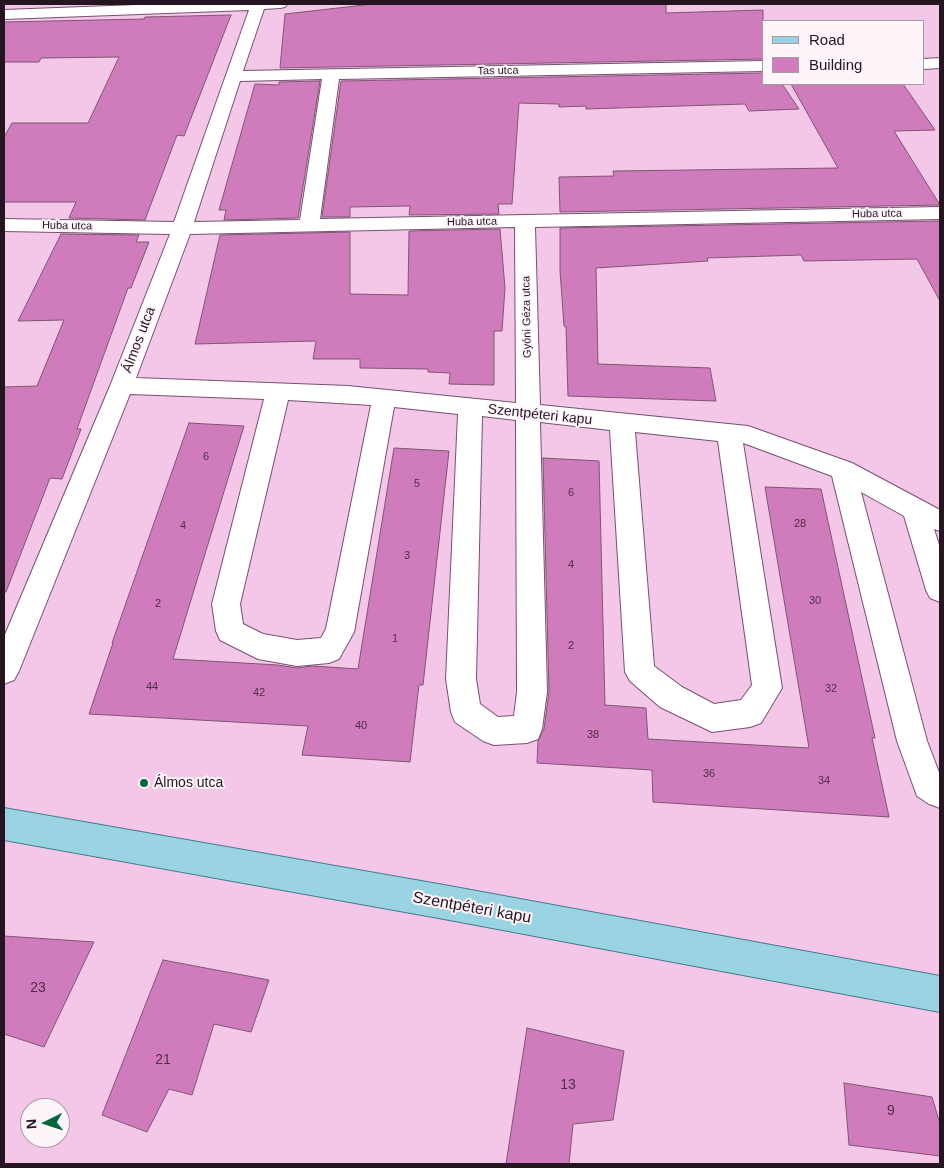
<!DOCTYPE html>
<html>
<head>
<meta charset="utf-8">
<style>
	body { margin:0 }
	#map { position:relative; width:944px; height:1168px; overflow:hidden; background:#f4c7e8; font-family:Helvetica,sans-serif }
	canvas { display:block }
	.frame { position:absolute; inset:0; border:5px solid #241520; pointer-events:none }
	.legend { position:absolute; left:762px; top:20px; width:162px; height:65px; box-sizing:border-box; background:#fef5fb; border:1px solid #a79ba3; margin:0; padding:6px 9px; list-style:none; font-size:15px; color:#241520 }
	.legend li { display:flex; align-items:center; gap:10px; height:25px }
	.legend b { width:25px; border:1px solid #a79ba3 }
	.north { position:absolute; left:20px; top:1098px; width:50px; height:50px; box-sizing:border-box; background:#fef5fb; border:1px solid #a79ba3; border-radius:50%; rotate:266deg; font-size:14px; font-weight:700; line-height:20px; text-align:center; color:#241520 }
	.north::after { content:''; display:block; margin:auto; width:18px; height:22px; background:#02673c; clip-path:polygon(50% 0,100% 100%,50% 72%,0 100%) }
</style>
</head>
<body>
<div id="map">
<canvas width="944" height="1168"></canvas>
<div class="frame"></div>
<ul class="legend">
<li><b style="height:6px;background:#9ad3e1"></b>Road</li>
<li><b style="height:14px;background:#d07cbc"></b>Building</li>
</ul>
<div class="north">N</div>
</div>
<script>
const ctx = document.querySelector('canvas').getContext('2d');
ctx.lineJoin = 'round';
function fillPath(path, color) { ctx.fillStyle = color; ctx.fill(path, 'evenodd'); }
const poly = rows => new Path2D(rows.map(r => 'M' + r).join(''));
function strokePath(path, color, width, dash) { ctx.strokeStyle = color; ctx.lineWidth = width; ctx.lineCap = dash ? 'butt' : 'round'; ctx.setLineDash(dash || []); ctx.stroke(path); }
function label(font, color, halo, rows, align = 'center') {
  ctx.font = font + ' Helvetica,sans-serif'; ctx.lineWidth = 4; ctx.setLineDash([]); ctx.textBaseline = 'middle'; ctx.strokeStyle = halo; ctx.fillStyle = color; for (const [text, x, y, turn = 0] of rows) {
    ctx.save(); ctx.translate(x, y); ctx.rotate((+turn || 0) * Math.PI / 180); ctx.textAlign = isNaN(turn) ? turn : align; if (halo) ctx.strokeText(text, 0, 0); ctx.fillText(text, 0, 0); ctx.restore();
  }
}
const building = poly([
	[373,4,666,4,666,13,763,10,763,59,280,68,285,14,373,4],
	[231,15,184,136,177,135,145,220,69,218,76,202,4,202,4,137,12,123,88,123,119,57,41,58,39,62,4,62,4,22,144,19,145,17,231,15],
	[763,73,763,84,782,84,799,109,749,111,745,104,586,109,586,106,559,107,559,104,519,103,512,204,498,204,499,214,409,215,410,206,350,207,350,217,322,217,341,81,763,73],
	[320,81,298,218,224,220,226,210,219,210,255,84,279,85,279,82,320,81],
	[791,84,903,84,935,130,894,131,940,205,560,212,559,177,614,176,613,171,838,168,791,84],
	[940,221,940,301,917,259,804,261,801,255,707,258,708,261,596,268,598,364,710,368,716,401,568,396,566,327,564,326,560,271,560,228,940,221],
	[500,229,505,288,502,331,494,331,494,385,449,384,450,373,428,372,428,369,360,368,360,359,313,359,316,341,195,344,220,235,350,232,350,294,408,295,409,231,500,229],
	[61,234,139,235,136,242,149,242,131,288,128,288,77,429,81,429,62,479,50,478,6,592,4,592,4,387,37,386,64,320,18,321,61,234],
	[189,423,244,426,173,659,278,665,297,668,313,666,358,669,394,448,449,451,423,685,419,685,410,762,302,755,308,726,89,714,113,643,112,643,189,423],
	[543,458,599,461,605,705,646,708,648,739,809,748,765,487,821,489,875,738,872,738,889,817,653,802,652,770,537,763,538,741,544,729,549,692,543,458],
	[4,936,94,942,44,1047,4,1034,4,936],
	[163,960,269,980,251,1032,214,1024,192,1095,169,1089,147,1132,102,1115,163,960],
	[527,1028,624,1051,613,1120,573,1124,569,1164,506,1164,527,1028],
	[844,1083,932,1097,940,1124,940,1156,849,1145,844,1083]
]);
const minor = poly([
	[163,4,287,4,285,7,280,8,264,9,243,71,763,61,763,71,339,79,320,219,940,207,940,219,535,227,540,405,748,426,852,463,940,510,940,531,934,529,940,548,940,602,930,598,926,590,904,516,861,492,927,741,940,775,940,808,929,804,917,796,897,741,832,476,746,444,743,443,782,688,761,723,750,727,712,732,660,707,630,681,625,672,610,430,540,422,547,692,542,729,538,739,527,743,494,745,483,741,455,722,451,712,446,679,458,414,394,407,354,632,339,659,329,663,297,666,258,659,220,640,216,631,212,604,264,399,130,394,19,671,14,680,4,684,4,637,110,386,170,234,4,231,4,219,174,222,249,10,4,19,4,10,163,4],
	[322,79,300,220,194,222,240,81,322,79],
	[515,227,516,403,348,386,136,378,190,234,515,227],
	[288,400,371,405,326,629,321,638,297,640,263,634,243,624,240,604,288,400],
	[482,416,516,420,517,692,514,716,498,717,480,704,476,679,482,416],
	[635,432,718,441,752,685,741,700,714,704,682,687,654,666,635,432],
	[940,58,940,68,923,69,923,59,940,58]
]);
const major = poly([
	[4,808,444,885,940,976,940,1012,444,919,4,840,4,808]
]);
const markers = [
	[144,783,5,"#02673c"]
];
const farStreetnames = [
	["Tas utca",498,71,-1],
	["Huba utca",877,214,-1],
	["Huba utca",472,222,-1],
	["Huba utca",67,226,1],
	["Gyóni Géza utca",527,317,-91]
];
const numberNames = [
	["6",206,457],
	["5",417,484],
	["6",571,493],
	["28",800,524],
	["4",183,526],
	["3",407,556],
	["4",571,565],
	["30",815,601],
	["2",158,604],
	["1",395,639],
	["2",571,646],
	["44",152,687],
	["32",831,689],
	["42",259,693],
	["40",361,726],
	["38",593,735],
	["36",709,774],
	["34",824,781]
];
const streetNames = [
	["Álmos utca",139,340,-69],
	["Szentpéteri kapu",540,415,6]
];
const poiNames = [
	["Álmos utca",154,783]
];
const nearNumbernames = [
	["23",38,988],
	["21",163,1060],
	["13",568,1085],
	["9",891,1111]
];
const nearStreetnames = [
	["Szentpéteri kapu",472,908,10]
];
fillPath(building, '#d07cbc');
strokePath(building, '#7d5673', 1);
strokePath(minor, '#77516e', 2);
strokePath(major, '#447d90', 2);
fillPath(minor, '#fff');
fillPath(major, '#9ad3e1');
for (const [x, y, r, color] of markers) { const dot = new Path2D(); dot.arc(x, y, r, 0, 2 * Math.PI); ctx.fillStyle = color; ctx.fill(dot); strokePath(dot, '#fef5fb', 2); }
label('11px', '#241520', '#fef5fb', farStreetnames);
label('11px', '#4f2f47', null, numberNames);
label('14px', '#241520', '#fef5fb', streetNames);
label('14px', '#241520', '#fef5fb', poiNames, 'left');
label('14px', '#4f2f47', null, nearNumbernames);
label('16px', '#241520', '#fef5fb', nearStreetnames);
</script>
</body>
</html>
